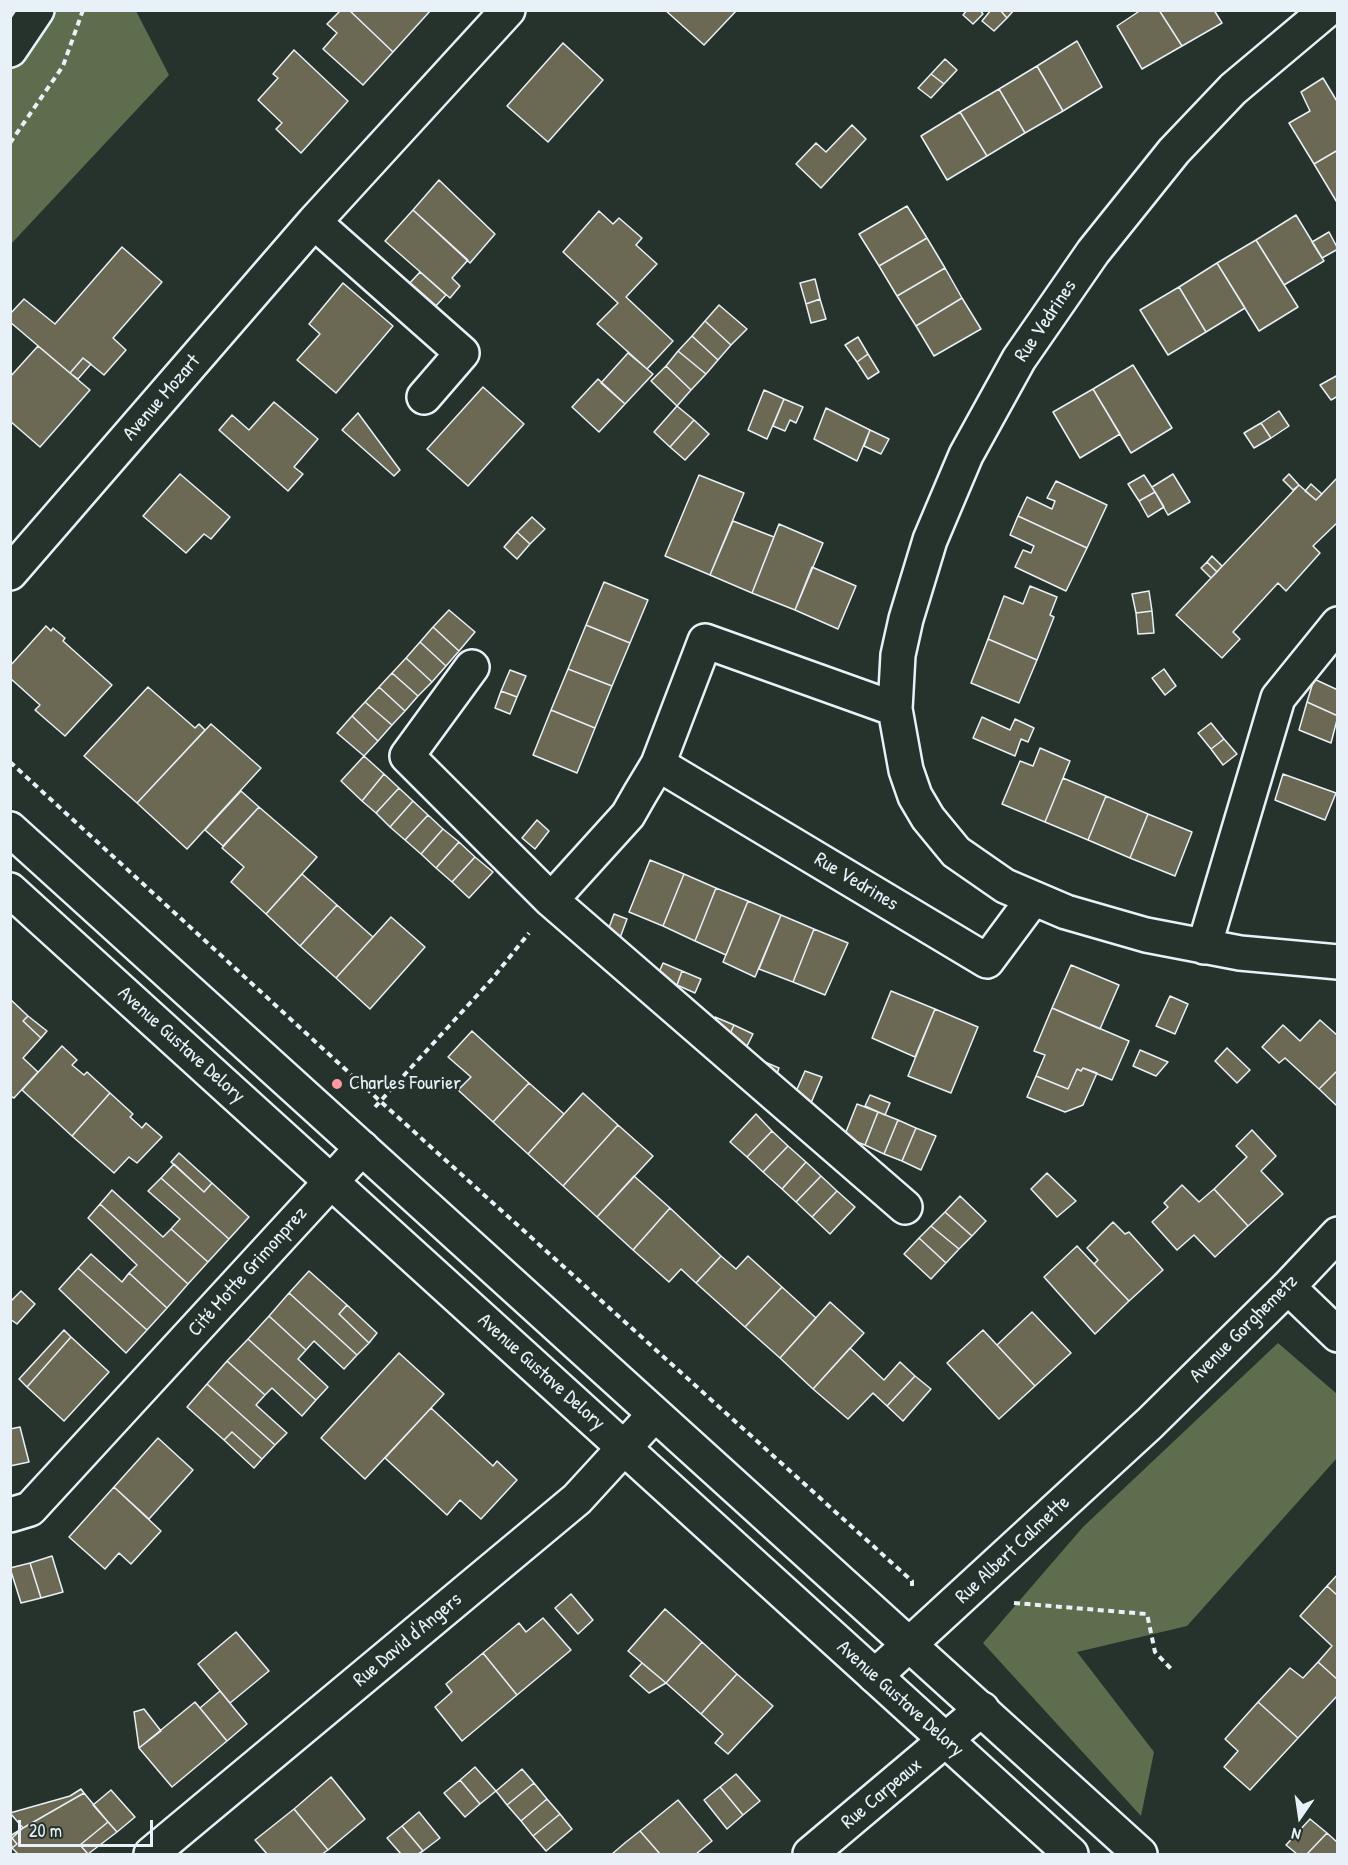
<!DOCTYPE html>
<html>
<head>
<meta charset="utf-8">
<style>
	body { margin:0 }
	#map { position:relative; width:1348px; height:1865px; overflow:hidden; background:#26332d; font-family:"Patrick Hand",sans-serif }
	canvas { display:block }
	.frame { position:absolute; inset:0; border:12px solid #e8f1f8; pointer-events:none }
	.north { position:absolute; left:1270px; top:1787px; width:60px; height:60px; -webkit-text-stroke:4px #26332d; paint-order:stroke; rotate:193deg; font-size:16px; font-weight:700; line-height:24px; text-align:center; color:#e8f1f8 }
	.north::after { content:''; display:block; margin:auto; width:21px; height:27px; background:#e8f1f8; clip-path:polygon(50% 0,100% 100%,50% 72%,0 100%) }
	.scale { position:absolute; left:18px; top:1820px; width:135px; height:27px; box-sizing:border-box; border:3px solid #e8f1f8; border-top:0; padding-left:8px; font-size:18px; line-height:21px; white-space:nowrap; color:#e8f1f8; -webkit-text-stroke:4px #26332d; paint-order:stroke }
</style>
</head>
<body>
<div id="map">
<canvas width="1348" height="1865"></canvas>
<div class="frame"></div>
<div class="north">N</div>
<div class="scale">20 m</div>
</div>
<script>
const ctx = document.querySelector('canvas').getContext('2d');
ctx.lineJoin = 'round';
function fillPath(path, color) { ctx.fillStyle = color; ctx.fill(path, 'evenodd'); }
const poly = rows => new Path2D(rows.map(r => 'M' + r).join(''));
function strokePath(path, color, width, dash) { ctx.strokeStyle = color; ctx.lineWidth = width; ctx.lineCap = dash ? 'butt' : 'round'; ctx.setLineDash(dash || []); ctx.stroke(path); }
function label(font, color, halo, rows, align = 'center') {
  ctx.font = font + ' "Patrick Hand",sans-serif'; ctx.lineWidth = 6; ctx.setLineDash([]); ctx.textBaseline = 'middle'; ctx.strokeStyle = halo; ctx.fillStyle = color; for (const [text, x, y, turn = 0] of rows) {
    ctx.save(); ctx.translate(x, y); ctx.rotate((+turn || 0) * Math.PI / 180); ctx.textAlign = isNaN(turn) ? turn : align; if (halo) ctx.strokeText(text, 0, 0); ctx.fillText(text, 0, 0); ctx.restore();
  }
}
const green = poly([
	[11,11,136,11,169,75,11,244],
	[1278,1343,1337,1394,1337,1458,1187,1626,1077,1652,1154,1752,1141,1816,983,1643,1083,1527]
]);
const building = poly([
	[341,10,349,10,393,52,363,85,323,49,337,33,327,24,341,10],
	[349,10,431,10,393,52,349,10],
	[665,10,737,10,704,45,665,10],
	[967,10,980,10,983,14,973,24,963,15,967,10],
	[991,10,1000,10,1007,18,994,31,982,21,991,10],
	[1000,10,1014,10,1007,18,1000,10],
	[1141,10,1159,10,1182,46,1142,69,1117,26,1141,10],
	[1159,10,1214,10,1222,23,1182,46,1159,10],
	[1077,41,1102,87,1063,111,1037,66,1077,41],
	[563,43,603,80,548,142,507,106,563,43],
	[294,50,348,101,301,153,276,129,282,123,258,100,278,78,273,74,294,50],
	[945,59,957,70,944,84,931,74,945,59],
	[1037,66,1063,111,1025,133,999,89,1037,66],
	[931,74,944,84,931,98,918,88,931,74],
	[1323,78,1338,103,1338,150,1314,164,1289,123,1310,111,1301,92,1323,78],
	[999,89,1025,133,987,156,960,112,999,89],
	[960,112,987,156,947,180,921,136,960,112],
	[852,125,866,139,821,188,796,164,816,143,826,152,852,125],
	[1338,150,1338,204,1314,164,1338,150],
	[439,180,495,234,470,263,413,210,439,180],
	[907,206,927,238,879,266,859,234,907,206],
	[413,210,468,260,452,278,460,286,450,298,385,241,413,210],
	[599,211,613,224,619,218,642,238,636,245,657,264,626,297,673,341,647,369,597,324,618,303,563,252,599,211],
	[1296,215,1324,261,1284,285,1256,240,1296,215],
	[1329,232,1338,249,1322,258,1312,242,1329,232],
	[927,238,945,268,897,296,879,266,927,238],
	[1256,240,1298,307,1259,331,1217,263,1256,240],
	[122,247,162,282,113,338,126,350,104,375,83,358,70,373,10,322,10,314,24,299,55,324,122,247],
	[1217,263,1245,308,1206,332,1179,287,1217,263],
	[945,268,962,298,916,326,897,296,945,268],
	[420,272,446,295,433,309,407,286,420,272],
	[815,279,820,299,806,304,800,283,815,279],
	[343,283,393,326,336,393,297,360,320,334,309,324,343,283],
	[1179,287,1206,332,1168,355,1140,310,1179,287],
	[962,298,981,329,934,356,916,326,962,298],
	[820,299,826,319,811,323,806,304,820,299],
	[719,305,747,329,731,345,705,321,719,305],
	[705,321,731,345,718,360,692,336,705,321],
	[692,336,718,360,706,374,678,351,692,336],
	[858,337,868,354,857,362,845,345,858,337],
	[38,346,90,390,40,447,10,421,10,377,38,346],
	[678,351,706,374,691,390,666,366,678,351],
	[628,353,653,374,625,404,601,383,628,353],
	[868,354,879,372,868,379,857,362,868,354],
	[83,358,91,364,78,379,70,373,83,358],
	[1133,365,1172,428,1131,453,1093,389,1133,365],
	[666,366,691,390,677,406,651,381,666,366],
	[1338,375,1338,396,1331,400,1320,385,1338,375],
	[598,379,625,404,599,432,572,407,598,379],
	[483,387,524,424,468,486,427,449,483,387],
	[1093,389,1120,434,1080,458,1053,412,1093,389],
	[764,390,784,399,767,439,748,430,764,390],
	[784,399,803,407,796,423,790,420,785,431,773,426,784,399],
	[274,402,318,439,294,467,303,474,288,491,219,430,232,415,249,430,274,402],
	[677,406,694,420,670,447,654,432,677,406],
	[826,408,870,430,857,461,814,439,826,408],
	[1279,411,1289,426,1271,438,1261,423,1279,411],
	[358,413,400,470,394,476,342,430,358,413],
	[694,420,709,434,685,460,670,447,694,420],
	[1261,423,1271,438,1254,448,1244,433,1261,423],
	[870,430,889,439,881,454,864,446,870,430],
	[180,474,230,517,211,539,204,534,186,553,143,516,180,474],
	[1173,474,1190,502,1168,515,1152,487,1173,474],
	[1289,474,1299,485,1293,490,1283,480,1289,474],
	[699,475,744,493,710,575,665,556,699,475],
	[1144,475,1155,492,1139,501,1128,484,1144,475],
	[1338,477,1338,522,1313,546,1320,553,1286,591,1278,583,1233,632,1240,639,1222,658,1176,615,1299,485,1316,500,1338,477],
	[1056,481,1107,505,1087,548,1018,516,1027,497,1052,509,1055,501,1047,498,1056,481],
	[1311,484,1322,494,1316,500,1305,491,1311,484],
	[1155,492,1164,507,1148,517,1139,501,1155,492],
	[1018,516,1087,548,1066,591,1015,567,1023,550,1031,553,1034,546,1010,535,1018,516],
	[532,517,545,529,530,544,517,532,532,517],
	[733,521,774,537,752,593,710,575,733,521],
	[779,524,823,543,795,610,752,593,779,524],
	[517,532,530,544,517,559,504,547,517,532],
	[1212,556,1222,566,1217,572,1207,562,1212,556],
	[1207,562,1217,572,1211,578,1201,568,1207,562],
	[812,567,856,586,838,629,795,610,812,567],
	[604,582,648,600,630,643,586,625,604,582],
	[1030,586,1057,597,1050,615,1054,617,1037,660,988,639,1004,596,1023,604,1030,586],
	[1149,591,1152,611,1136,613,1132,594,1149,591],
	[449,610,475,632,459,651,433,627,449,610],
	[1152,611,1154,633,1138,634,1136,613,1152,611],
	[586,625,630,643,612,686,568,669,586,625],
	[46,626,51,631,53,628,65,638,63,641,112,685,65,736,35,710,40,705,10,678,10,666,46,626],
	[433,627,459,651,446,666,420,642,433,627],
	[988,639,1037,660,1019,703,971,683,988,639],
	[420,642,446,666,432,682,406,658,420,642],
	[406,658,432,682,418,696,392,673,406,658],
	[568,669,612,686,595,728,551,710,568,669],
	[1164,669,1176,686,1165,695,1152,678,1164,669],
	[510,670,526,676,517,697,501,691,510,670],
	[392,673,418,696,405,711,379,687,392,673],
	[1314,679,1338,690,1338,716,1307,702,1314,679],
	[148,687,195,728,199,724,205,730,137,803,84,756,148,687],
	[379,687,405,711,392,725,365,702,379,687],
	[501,691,517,697,510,714,495,708,501,691],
	[365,702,392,725,378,741,352,716,365,702],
	[1307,702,1338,716,1331,743,1299,730,1307,702],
	[551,710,595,728,577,773,533,755,551,710],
	[352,716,378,741,364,756,337,733,352,716],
	[982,717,1010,730,1015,719,1034,728,1028,742,1021,739,1015,756,973,738,982,717],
	[1211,723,1224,739,1211,749,1198,733,1211,723],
	[211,724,261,768,187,849,137,803,211,724],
	[1224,739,1237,754,1223,765,1211,749,1224,739],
	[1040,748,1070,761,1045,822,1002,804,1020,761,1033,766,1040,748],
	[364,756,384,774,362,801,341,781,364,756],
	[384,774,399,788,376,813,362,801,384,774],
	[1283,774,1336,793,1325,820,1275,800,1283,774],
	[1063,778,1106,796,1088,840,1045,822,1063,778],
	[399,788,413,801,390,827,376,813,399,788],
	[241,791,259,807,223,846,205,830,241,791],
	[1106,796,1148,814,1130,858,1088,840,1106,796],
	[413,801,428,815,405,840,390,827,413,801],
	[259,807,317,857,266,914,231,882,244,867,222,848,259,807],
	[1148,814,1192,832,1175,876,1130,858,1148,814],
	[428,815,443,829,421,854,405,840,428,815],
	[537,820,549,831,535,849,522,838,537,820],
	[443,829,459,842,436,868,421,854,443,829],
	[459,842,475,857,452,882,436,868,459,842],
	[475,857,493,872,469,898,452,882,475,857],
	[650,860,684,874,663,926,629,912,650,860],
	[302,874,337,905,300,946,266,914,302,874],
	[684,874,716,888,695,941,663,926,684,874],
	[716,888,748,901,726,955,695,941,716,888],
	[748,901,781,915,755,977,723,962,748,901],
	[337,905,373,937,336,978,300,946,337,905],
	[614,914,627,919,620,938,607,933,614,914],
	[781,915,814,929,793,982,759,969,781,915],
	[391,917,425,947,370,1009,336,978,391,917],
	[814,929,848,943,825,995,793,982,814,929],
	[663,963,682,971,677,985,657,977,663,963],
	[1071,965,1119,985,1100,1029,1052,1008,1071,965],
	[682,971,701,979,695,993,677,985,682,971],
	[891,991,935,1009,915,1057,872,1038,891,991],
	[1170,996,1188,1004,1175,1034,1156,1026,1170,996],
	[10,999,28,1016,23,1021,41,1038,23,1058,38,1072,14,1098,10,1096,10,999],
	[1052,1008,1129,1041,1112,1080,1083,1068,1081,1071,1077,1069,1068,1089,1036,1076,1045,1055,1034,1051,1052,1008],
	[935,1009,978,1027,951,1093,908,1076,935,1009],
	[28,1016,47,1031,41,1038,23,1021,28,1016],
	[715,1017,734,1025,728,1038,709,1030,715,1017],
	[1320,1020,1338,1036,1338,1070,1319,1089,1285,1058,1279,1063,1262,1047,1283,1025,1300,1041,1320,1020],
	[734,1025,753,1034,747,1046,728,1038,734,1025],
	[472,1031,529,1083,493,1122,458,1090,471,1077,448,1057,472,1031],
	[62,1046,77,1060,72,1065,84,1075,87,1072,110,1093,72,1136,22,1090,62,1046],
	[1227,1048,1250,1070,1237,1083,1215,1061,1227,1048],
	[1140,1050,1168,1062,1156,1076,1133,1066,1140,1050],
	[760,1060,779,1068,775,1080,760,1060],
	[1083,1068,1097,1073,1083,1105,1065,1112,1027,1097,1036,1076,1068,1089,1077,1069,1081,1071,1083,1068],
	[1338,1070,1338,1107,1319,1089,1338,1070],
	[805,1071,822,1077,811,1103,794,1096,805,1071],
	[529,1083,564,1114,528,1154,493,1122,529,1083],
	[110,1093,133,1114,130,1117,142,1128,146,1123,162,1137,137,1163,129,1157,114,1173,72,1136,110,1093],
	[583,1093,618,1125,563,1186,528,1154,583,1093],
	[870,1095,890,1103,885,1115,865,1106,870,1095],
	[857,1104,878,1112,865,1145,844,1137,857,1104],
	[878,1112,898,1120,884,1154,865,1145,878,1112],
	[756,1114,772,1131,747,1157,730,1142,756,1114],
	[898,1120,916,1128,902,1161,884,1154,898,1120],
	[618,1125,653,1156,597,1217,563,1186,618,1125],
	[916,1128,936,1136,921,1170,902,1161,916,1128],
	[1252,1130,1276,1156,1261,1171,1283,1194,1248,1226,1214,1189,1247,1157,1236,1146,1252,1130],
	[772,1131,788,1146,763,1172,747,1157,772,1131],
	[788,1146,806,1162,782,1189,763,1172,788,1146],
	[179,1153,212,1183,204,1192,171,1162,179,1153],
	[806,1162,821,1176,796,1202,782,1189,806,1162],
	[174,1164,204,1192,212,1183,249,1217,229,1239,161,1178,174,1164],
	[1047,1173,1076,1201,1057,1217,1031,1189,1047,1173],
	[634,1176,670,1208,633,1250,597,1217,634,1176],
	[821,1176,837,1191,812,1217,796,1202,821,1176],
	[161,1178,229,1239,208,1262,171,1229,180,1219,148,1191,161,1178],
	[1182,1185,1199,1202,1214,1189,1248,1226,1215,1257,1194,1235,1177,1250,1152,1222,1168,1207,1164,1203,1182,1185],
	[112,1190,163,1237,171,1229,208,1262,188,1284,100,1204,112,1190],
	[837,1191,855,1207,830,1234,812,1217,837,1191],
	[960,1196,986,1221,972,1236,945,1212,960,1196],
	[100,1204,188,1284,167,1308,129,1273,137,1265,88,1218,100,1204],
	[670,1208,721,1256,696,1283,681,1269,669,1282,633,1250,670,1208],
	[945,1212,972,1236,959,1249,931,1226,945,1212],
	[1113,1222,1125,1234,1129,1232,1163,1270,1129,1301,1094,1264,1098,1260,1087,1248,1113,1222],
	[931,1226,959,1249,946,1263,919,1238,931,1226],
	[919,1238,946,1263,931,1279,904,1254,919,1238],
	[1077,1246,1129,1301,1095,1334,1044,1277,1077,1246],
	[91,1254,122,1282,129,1273,167,1308,147,1330,78,1268,91,1254],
	[721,1256,736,1269,748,1256,782,1287,745,1327,696,1283,721,1256],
	[78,1268,147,1330,126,1353,59,1289,78,1268],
	[309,1271,347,1305,339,1314,369,1343,357,1355,289,1293,309,1271],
	[782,1287,816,1318,780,1358,745,1327,782,1287],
	[21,1291,35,1304,17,1324,10,1319,10,1302,21,1291],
	[289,1293,357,1355,344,1369,314,1341,306,1350,269,1316,289,1293],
	[830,1302,864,1333,813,1389,780,1358,830,1302],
	[347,1305,377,1333,369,1343,339,1314,347,1305],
	[1032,1312,1071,1353,1035,1386,997,1345,1032,1312],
	[269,1316,306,1350,298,1359,328,1387,316,1400,248,1339,269,1316],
	[64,1330,71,1337,27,1387,19,1379,64,1330],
	[983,1330,1035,1386,999,1419,947,1363,983,1330],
	[71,1337,109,1372,64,1421,27,1387,71,1337],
	[248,1339,316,1400,302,1416,272,1388,265,1395,227,1361,248,1339],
	[850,1348,884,1380,900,1362,915,1376,887,1406,873,1393,848,1419,813,1389,850,1348],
	[399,1353,444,1394,365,1479,321,1438,399,1353],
	[227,1361,265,1395,256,1405,287,1433,275,1445,207,1384,227,1361],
	[915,1376,931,1389,903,1421,887,1406,915,1376],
	[207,1384,275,1445,262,1459,232,1432,224,1440,187,1407,207,1384],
	[431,1408,493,1466,497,1461,517,1480,481,1519,460,1500,447,1515,385,1458,431,1408],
	[20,1427,29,1462,10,1466,10,1429,20,1427],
	[232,1432,262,1459,254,1468,224,1440,232,1432],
	[158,1438,193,1470,149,1519,114,1487,158,1438],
	[114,1487,161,1531,131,1564,119,1553,105,1569,69,1537,114,1487],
	[52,1556,63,1592,41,1598,30,1563,52,1556],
	[30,1563,41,1598,21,1603,10,1568,30,1563],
	[1338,1574,1338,1596,1327,1586,1338,1574],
	[1327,1586,1338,1596,1338,1680,1318,1662,1332,1646,1300,1616,1327,1586],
	[571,1594,593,1620,578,1634,555,1608,571,1594],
	[665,1609,702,1642,666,1683,628,1651,665,1609],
	[543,1618,571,1650,517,1695,483,1653,519,1623,526,1632,543,1618],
	[236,1632,269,1671,230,1703,198,1664,236,1632],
	[702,1642,737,1674,701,1714,666,1683,702,1642],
	[483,1653,517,1695,462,1741,435,1707,452,1692,446,1684,483,1653],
	[1318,1662,1338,1680,1338,1695,1298,1738,1258,1702,1290,1668,1303,1678,1318,1662],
	[642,1663,666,1683,649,1693,630,1676,642,1663],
	[737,1674,773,1706,728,1754,715,1743,723,1734,701,1714,737,1674],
	[220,1691,247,1724,227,1741,200,1708,220,1691],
	[195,1702,227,1741,172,1787,139,1748,195,1702],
	[1258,1702,1298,1738,1250,1790,1224,1767,1238,1751,1225,1739,1258,1702],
	[144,1709,161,1731,139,1748,134,1712,144,1709],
	[475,1767,496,1791,480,1804,460,1780,475,1767],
	[522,1769,534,1783,507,1805,496,1791,522,1769],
	[736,1774,760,1801,743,1815,720,1787,736,1774],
	[331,1777,365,1819,328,1850,294,1809,331,1777],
	[460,1780,480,1804,465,1817,444,1793,460,1780],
	[534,1783,547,1799,521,1821,507,1805,534,1783],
	[720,1787,743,1815,727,1829,704,1800,720,1787],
	[81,1789,84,1793,23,1828,10,1813,70,1796,81,1789],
	[111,1790,135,1817,117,1832,93,1805,111,1790],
	[84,1793,108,1822,80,1845,88,1854,18,1854,12,1848,17,1844,12,1838,23,1828,84,1793],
	[547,1799,560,1814,533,1836,521,1821,547,1799],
	[678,1800,712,1841,696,1854,660,1854,640,1831,678,1800],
	[294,1809,328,1850,322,1854,267,1854,255,1840,294,1809],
	[419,1812,440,1838,423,1851,402,1826,419,1812],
	[560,1814,572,1829,546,1851,533,1836,560,1814],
	[1310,1819,1327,1833,1307,1854,1297,1854,1286,1845,1310,1819],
	[108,1822,117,1832,88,1854,80,1845,108,1822],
	[402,1826,423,1851,418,1854,401,1854,387,1838,402,1826],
	[23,1828,12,1838,17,1844,12,1848,10,1836,23,1828],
	[640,1831,660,1854,612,1854,626,1842,640,1831],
	[1327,1833,1338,1843,1338,1854,1307,1854,1327,1833]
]);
const path = poly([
	[10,143,63,66,83,10],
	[10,762,380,1101,912,1581,912,1586],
	[375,1107,492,979,529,933],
	[1014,1603,1147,1614,1155,1652,1173,1671]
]);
const minor = poly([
	[1327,10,1233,89,1174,151,1093,252,1019,359,966,455,930,540,906,619,898,655,895,709,906,770,915,796,928,818,956,852,1005,886,1066,912,1146,935,1240,953,1338,962],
	[314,222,462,353,424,397],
	[10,573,314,222,508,10],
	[472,667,407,756,551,900,905,1207],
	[658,764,987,961,1033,899],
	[551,900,628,815,640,794,658,764,705,641,895,709],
	[1204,947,1278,698,1338,624],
	[1288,1287,1338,1335],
	[10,1515,30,1509,362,1148],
	[875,1676,1150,1423,1288,1287,1338,1234],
	[151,1854,577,1499,654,1415],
	[810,1854,982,1709]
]);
const major = poly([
	[10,50,37,10],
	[10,829,1140,1854],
	[10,890,1071,1854]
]);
const markers = [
	[337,1084,6,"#ff9aa2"]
];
const streetNames = [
	["Rue Vedrines",1046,321,-56],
	["Avenue Mozart",162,398,-49],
	["Rue Vedrines",856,882,31],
	["Avenue Gustave Delory",181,1045,42],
	["Cité Motte Grimonprez",248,1272,-48],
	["Avenue Gorghemetz",1244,1329,-45],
	["Avenue Gustave Delory",541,1372,42],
	["Rue Albert Calmette",1013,1550,-43],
	["Rue David d'Angers",408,1640,-40],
	["Avenue Gustave Delory",900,1699,42],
	["Rue Carpeaux",882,1794,-40]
];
const poiNames = [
	["Charles Fourier",349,1084]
];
fillPath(green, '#5f6d4f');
fillPath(building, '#6b6954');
strokePath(building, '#e8f1f8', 1.5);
strokePath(minor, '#e8f1f8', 38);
strokePath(major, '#e8f1f8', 38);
strokePath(path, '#e8f1f8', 4, [6, 4.5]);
strokePath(minor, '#26332d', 33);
strokePath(major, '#26332d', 33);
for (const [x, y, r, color] of markers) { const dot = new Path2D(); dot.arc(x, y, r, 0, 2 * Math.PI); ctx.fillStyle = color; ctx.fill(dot); strokePath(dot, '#26332d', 2); }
label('20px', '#e8f1f8', '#26332d', streetNames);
label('20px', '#e8f1f8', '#26332d', poiNames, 'left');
</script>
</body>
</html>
